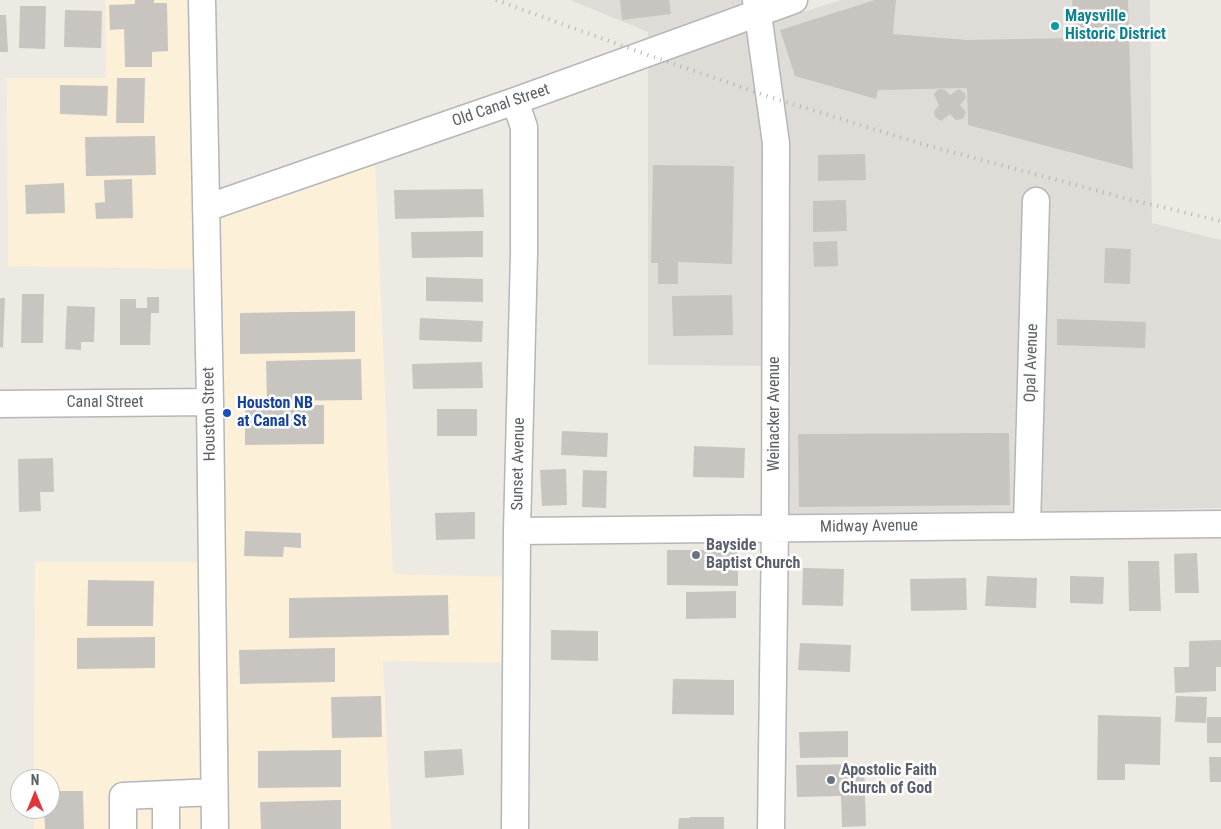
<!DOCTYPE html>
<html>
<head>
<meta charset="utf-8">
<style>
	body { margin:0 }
	#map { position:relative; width:1221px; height:829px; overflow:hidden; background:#edeae3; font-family:"Roboto Condensed",sans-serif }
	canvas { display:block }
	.north { position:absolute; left:10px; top:769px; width:50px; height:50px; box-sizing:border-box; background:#fff; border:1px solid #bdbfc1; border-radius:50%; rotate:0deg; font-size:14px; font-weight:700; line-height:20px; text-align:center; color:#5b6063 }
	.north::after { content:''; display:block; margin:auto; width:18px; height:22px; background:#e2353b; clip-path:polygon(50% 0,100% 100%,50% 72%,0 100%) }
</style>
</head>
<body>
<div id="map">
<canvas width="1221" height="829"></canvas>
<div class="north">N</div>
</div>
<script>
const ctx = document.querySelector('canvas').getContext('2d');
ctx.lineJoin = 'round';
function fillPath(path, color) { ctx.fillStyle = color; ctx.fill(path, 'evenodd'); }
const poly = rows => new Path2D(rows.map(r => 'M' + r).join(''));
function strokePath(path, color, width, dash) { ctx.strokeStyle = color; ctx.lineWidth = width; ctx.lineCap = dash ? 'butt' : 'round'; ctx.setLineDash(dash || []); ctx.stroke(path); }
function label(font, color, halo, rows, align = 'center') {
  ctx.font = font + ' "Roboto Condensed",sans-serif'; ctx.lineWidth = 5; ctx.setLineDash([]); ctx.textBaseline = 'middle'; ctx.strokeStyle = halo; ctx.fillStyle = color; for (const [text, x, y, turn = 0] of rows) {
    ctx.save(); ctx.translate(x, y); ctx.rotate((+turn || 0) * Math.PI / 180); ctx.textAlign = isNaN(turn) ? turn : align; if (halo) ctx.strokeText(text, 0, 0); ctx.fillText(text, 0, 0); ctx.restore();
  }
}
const commercial = poly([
	[105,0,190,0,195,222,375,160,393,574,508,577,508,663,383,661,391,829,34,829,34,809,50,809,50,779,34,779,35,562,200,562,195,269,8,266,7,78,106,78]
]);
const industrial = poly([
	[570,0,745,0,750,29,841,0,1150,0,1152,223,1221,240,1221,508,788,517,791,366,648,365,648,32]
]);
const building = poly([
	[135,0,154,0,154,3,167,3,168,51,152,52,152,67,125,67,124,29,110,30,109,5,135,4],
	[620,0,669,0,671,14,622,20],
	[875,0,896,0,893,34,967,40,1074,38,1072,0,1128,0,1133,169,968,125,967,88,878,90,876,99,795,76,780,30],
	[20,6,46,6,45,49,19,48],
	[65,10,102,11,101,48,64,47],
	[0,15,6,15,8,52,0,52],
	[117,78,145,78,144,123,116,123],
	[60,85,108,86,107,116,60,114],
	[940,89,945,90,950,95,959,89,965,93,966,98,960,105,966,112,963,119,956,120,950,114,941,121,935,117,934,112,939,105,934,95,936,91],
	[155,136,156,175,86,176,85,137],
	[865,154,866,180,818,181,818,155],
	[653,165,734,166,732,264,678,262,678,284,658,284,658,263,651,263],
	[132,179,133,218,96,219,95,203,105,202,104,180],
	[64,183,65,213,26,214,25,185],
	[483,189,484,217,395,219,394,190],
	[846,200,847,231,813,232,813,201],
	[483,231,483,257,412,258,411,232],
	[837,241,838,266,814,267,813,242],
	[1105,248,1131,249,1130,284,1104,283],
	[426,277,483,279,483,302,426,301],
	[22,294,44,294,43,343,21,343],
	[732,295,733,335,673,336,672,296],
	[147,297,159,297,159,313,151,313,150,345,120,345,120,299,136,299,136,308,147,308],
	[0,298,5,298,3,348,0,347],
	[67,306,95,307,94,342,81,342,81,350,65,349],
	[355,311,355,352,240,354,240,313],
	[420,318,483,321,482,342,419,340],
	[1057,319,1146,322,1145,348,1057,345],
	[361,359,362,400,267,401,266,361],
	[482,362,483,388,413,389,412,364],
	[324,405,324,444,245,445,245,406],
	[437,409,477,409,477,436,437,436],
	[562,431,608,433,607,457,561,455],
	[1009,433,1010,505,799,507,798,434],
	[694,446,745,448,744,478,693,477],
	[53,458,54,492,40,492,41,511,19,512,18,459],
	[566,469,567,505,542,506,540,470],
	[583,470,607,471,606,508,582,507],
	[475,512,475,539,436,540,435,513],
	[245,531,301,533,301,548,284,547,283,557,244,556],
	[667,550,738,550,738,586,667,585],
	[1197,553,1199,593,1175,593,1174,554],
	[1128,561,1159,561,1161,611,1129,611],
	[803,568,844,569,843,606,802,605],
	[987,576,1037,578,1036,608,985,606],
	[1070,576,1104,577,1103,604,1070,603],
	[966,578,967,610,911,611,910,579],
	[88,580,154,581,153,626,87,626],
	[736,591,736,618,686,619,686,592],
	[448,595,449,635,289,638,289,598],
	[551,630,598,631,598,661,551,660],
	[155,637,155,668,77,669,77,638],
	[1221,640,1221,667,1216,667,1216,691,1175,693,1174,667,1189,667,1189,641],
	[800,643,851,645,850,672,798,670],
	[335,648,335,682,240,684,239,650],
	[673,679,734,680,734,715,672,714],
	[381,696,382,737,332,738,331,697],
	[1176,696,1207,697,1206,723,1175,722],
	[1098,715,1161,717,1160,765,1125,764,1125,780,1097,780],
	[1207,717,1221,717,1221,743,1207,743],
	[848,731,848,757,800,758,799,732],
	[462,749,464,775,425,778,424,751],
	[341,750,341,787,258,788,258,751],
	[1209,757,1221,757,1221,782,1210,782],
	[864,764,866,826,842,827,841,796,797,797,796,765],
	[50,791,83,791,84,829,45,829,44,809,50,809],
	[341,800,341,829,261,829,260,802],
	[690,817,724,817,724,829,678,829,679,818,690,818]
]);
const minor = poly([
	[202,0,210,402,215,829],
	[756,0,776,143,775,528,771,829],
	[206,208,515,101,794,0],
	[0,404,210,402],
	[1027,526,1036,201],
	[517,531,1221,524],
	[123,829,123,796,214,792],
	[166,829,166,794],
	[515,829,517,531,524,253,524,127,515,101]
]);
const rail = poly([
	[496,0,645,54,770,97,922,144,1132,200,1221,221]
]);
const markers = [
	[1055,26,5,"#0f9aa8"],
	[227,413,5,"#1a4fb4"],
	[696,555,5,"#6b7280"],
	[831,780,5,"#6b7280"]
];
const cultureNames = [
	["Maysville",1065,17],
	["Historic District",1065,35]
];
const streetNames = [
	["Old Canal Street",501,106,-19],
	["Opal Avenue",1032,363,-88],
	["Canal Street",105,403],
	["Houston Street",210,414,-91],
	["Weinacker Avenue",775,414,-90],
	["Sunset Avenue",519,464,-89],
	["Midway Avenue",869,527,-1]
];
const transitNames = [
	["Houston NB",237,404],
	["at Canal St",237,422]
];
const worshipNames = [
	["Bayside",706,546],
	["Baptist Church",706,564],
	["Apostolic Faith",841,771],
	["Church of God",841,789]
];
fillPath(commercial, '#fcf0d9');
fillPath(industrial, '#dfdcd8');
fillPath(building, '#c8c5c0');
strokePath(minor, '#b4b6ba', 29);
strokePath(minor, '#fff', 26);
strokePath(rail, '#b2b3b3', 4, [1, 6]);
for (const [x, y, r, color] of markers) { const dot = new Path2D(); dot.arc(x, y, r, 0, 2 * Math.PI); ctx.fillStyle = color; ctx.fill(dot); strokePath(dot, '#fff', 2); }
label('bold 16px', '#0d838f', '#fff', cultureNames, 'left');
label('16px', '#5b6063', '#fff', streetNames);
label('bold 16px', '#164399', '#fff', transitNames, 'left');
label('bold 16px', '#5b616d', '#fff', worshipNames, 'left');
</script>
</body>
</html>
